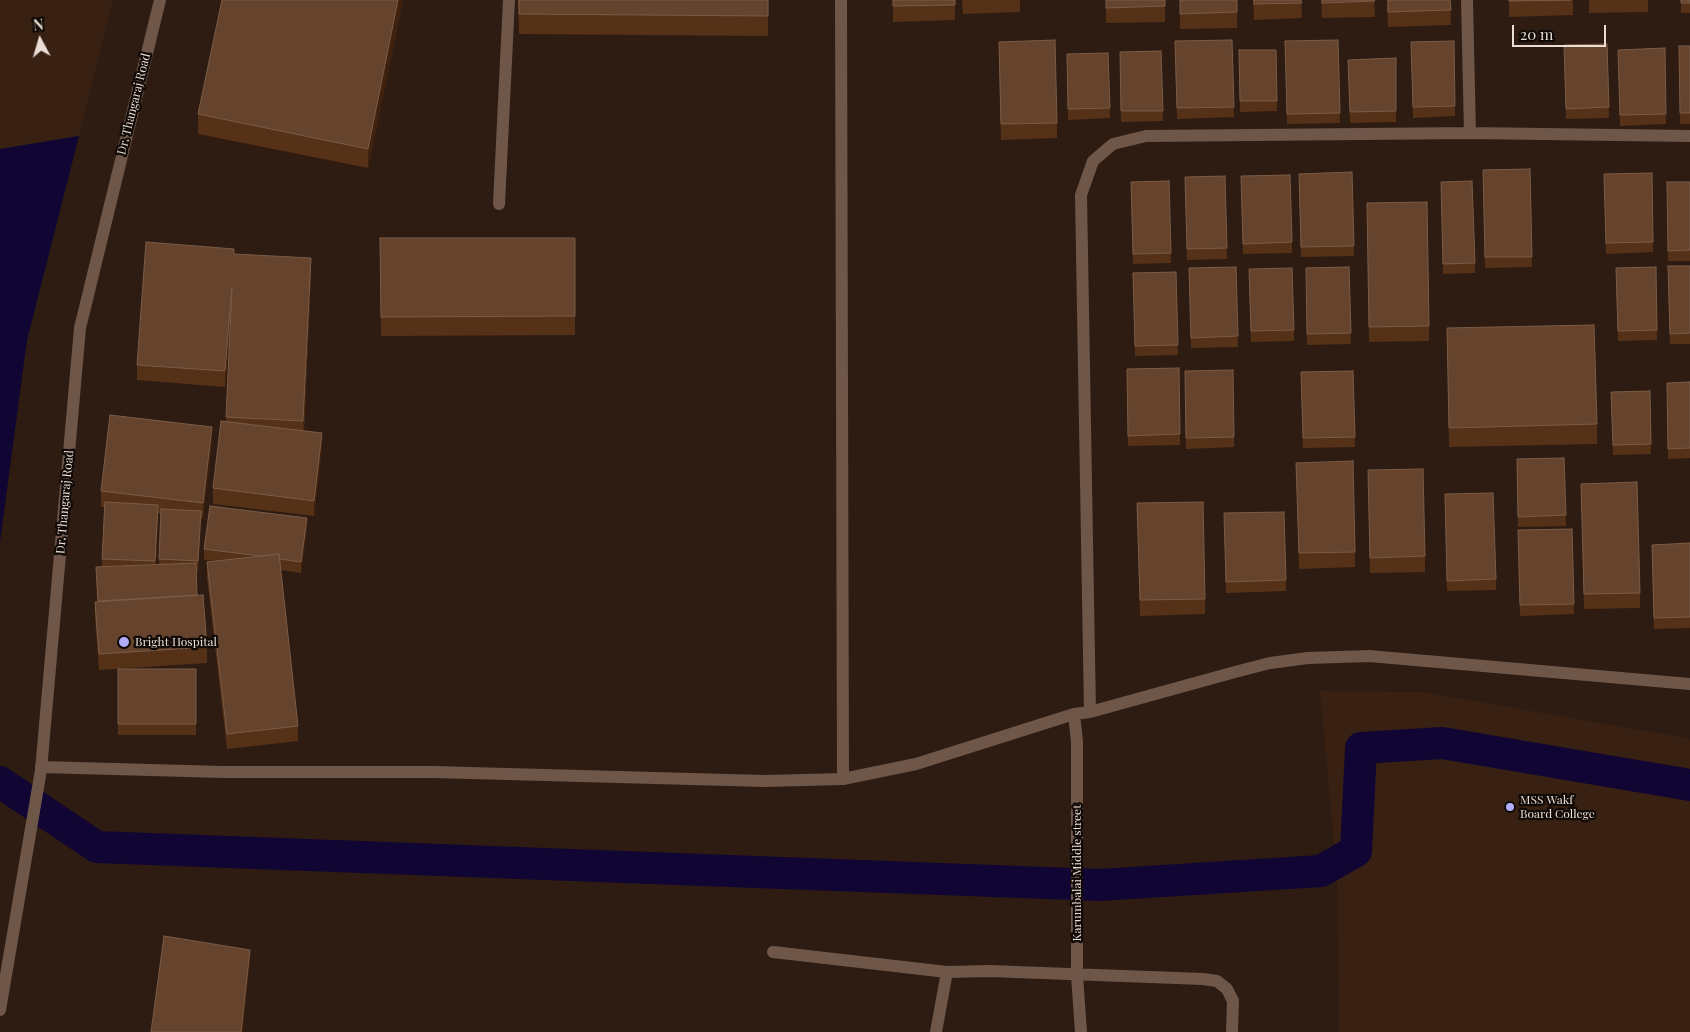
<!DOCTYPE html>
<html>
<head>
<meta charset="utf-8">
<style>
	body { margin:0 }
	#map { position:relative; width:1690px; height:1032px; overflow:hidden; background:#2e1c12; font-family:"Playfair Display",serif }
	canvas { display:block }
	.north { position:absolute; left:15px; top:15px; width:50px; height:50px; -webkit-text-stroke:4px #100905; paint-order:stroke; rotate:354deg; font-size:14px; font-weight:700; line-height:20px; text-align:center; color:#e9ddd6 }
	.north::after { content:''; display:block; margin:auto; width:18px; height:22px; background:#e9ddd6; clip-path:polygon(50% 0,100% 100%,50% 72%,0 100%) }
	.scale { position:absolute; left:1512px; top:25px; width:94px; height:22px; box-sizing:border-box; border:2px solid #e9ddd6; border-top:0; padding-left:6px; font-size:15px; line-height:18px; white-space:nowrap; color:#e9ddd6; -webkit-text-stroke:4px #100905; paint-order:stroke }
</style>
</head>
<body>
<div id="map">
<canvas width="1690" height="1032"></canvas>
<div class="north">N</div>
<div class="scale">20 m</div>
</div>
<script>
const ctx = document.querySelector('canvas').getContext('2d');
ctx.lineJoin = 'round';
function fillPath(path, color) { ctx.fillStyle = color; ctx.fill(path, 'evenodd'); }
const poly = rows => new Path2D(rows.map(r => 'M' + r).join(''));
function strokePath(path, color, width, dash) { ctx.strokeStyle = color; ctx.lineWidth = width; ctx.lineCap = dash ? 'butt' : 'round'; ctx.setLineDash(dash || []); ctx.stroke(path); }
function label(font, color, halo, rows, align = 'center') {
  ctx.font = font + ' "Playfair Display",serif'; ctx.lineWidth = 4.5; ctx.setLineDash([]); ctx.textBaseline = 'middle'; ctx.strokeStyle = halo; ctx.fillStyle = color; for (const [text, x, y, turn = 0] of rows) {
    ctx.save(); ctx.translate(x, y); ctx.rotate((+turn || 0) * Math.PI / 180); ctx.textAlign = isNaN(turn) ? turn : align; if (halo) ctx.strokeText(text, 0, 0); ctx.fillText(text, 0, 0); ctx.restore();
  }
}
const built = poly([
	[0,0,113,0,79,136,0,149],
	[1320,691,1422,692,1686,738,1690,741,1690,1032,1339,1032,1337,874]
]);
const water = poly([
	[79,136,27,340,0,542,0,149]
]);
const canal = poly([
	[0,782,97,847,1099,885,1321,871,1356,851,1361,748,1442,743,1690,785]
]);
const minor = poly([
	[841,0,843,779],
	[1467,0,1470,133],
	[499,204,509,0],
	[1090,712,1081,195,1093,161,1113,144,1146,136,1470,133,1690,136],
	[1074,714,1077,742,1077,975,1081,1032],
	[41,767,223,772,434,772,765,781,843,779,916,764,1074,714,1090,712,1235,672,1270,663,1308,658,1369,656,1690,684],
	[773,952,947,972],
	[936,1032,947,972,989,971,1203,979,1217,981,1227,989,1233,1001,1232,1032]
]);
const tertiary = poly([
	[0,1010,41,770,80,328,160,0]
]);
const wall = poly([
	[222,0,403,0,368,168,198,134,198,114],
	[518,0,768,0,768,36,519,34],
	[893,0,955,0,955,20,893,22],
	[962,0,1020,0,1020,12,963,14],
	[1106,0,1165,0,1165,22,1106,23],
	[1180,0,1237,0,1237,28,1180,29],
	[1253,0,1301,0,1302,18,1254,20],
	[1321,0,1374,0,1375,17,1322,18],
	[1387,0,1450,0,1451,25,1388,27],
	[1509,0,1573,0,1573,15,1509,17],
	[1589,0,1648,0,1648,12,1589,13],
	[1681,0,1690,0,1690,13,1681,13],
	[1232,40,1234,117,1177,119,1175,52],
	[1338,40,1340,123,1287,124,1285,41],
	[1454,41,1455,116,1413,118,1411,42],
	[1607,44,1609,118,1566,119,1564,45],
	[1679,46,1690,46,1690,124,1680,124],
	[1665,48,1666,124,1620,126,1618,50],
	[1239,50,1276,50,1277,111,1240,112],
	[1161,51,1163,121,1121,122,1120,52],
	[1067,54,1110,108,1110,118,1068,120],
	[999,57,1057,123,1057,138,1001,140],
	[1396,58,1396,122,1350,123,1348,60],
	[1530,169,1532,267,1485,268,1483,170],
	[1352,172,1354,256,1301,257,1299,184],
	[1652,173,1653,252,1606,254,1604,174],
	[1225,176,1227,259,1187,260,1185,177],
	[1169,181,1171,263,1133,264,1131,182],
	[1441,182,1475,263,1475,273,1443,274],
	[1667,182,1690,182,1690,261,1668,261],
	[1241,187,1292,242,1292,253,1243,254],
	[1367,219,1429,326,1429,341,1369,342],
	[380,238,575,238,575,335,381,336],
	[234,254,311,273,304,431,322,448,314,516,213,504,213,488,226,422,231,322,225,387,137,380,137,365],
	[1690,266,1690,344,1670,344,1668,277],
	[1236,267,1238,347,1191,348,1189,279],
	[1349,267,1351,344,1307,345,1306,268],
	[1656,267,1657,340,1618,341,1616,279],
	[1176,272,1178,355,1135,356,1133,273],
	[1249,280,1294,330,1294,341,1251,342],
	[1447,328,1597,424,1597,444,1449,447],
	[1127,369,1180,434,1180,445,1128,446],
	[1185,371,1234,437,1234,447,1186,449],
	[1353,371,1355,447,1303,448,1301,372],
	[1690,382,1690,458,1668,459,1667,383],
	[1650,391,1651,454,1613,455,1611,392],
	[212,442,203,518,201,518,198,571,196,571,197,595,207,647,207,663,99,670,95,617,95,602,97,602,96,567,102,567,104,507,101,507,101,491],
	[158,513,161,514,159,564,156,564],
	[1564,458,1566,526,1518,527,1517,459],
	[1296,463,1355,552,1355,567,1299,569],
	[1581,484,1640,593,1640,608,1584,609],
	[1368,485,1425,556,1425,572,1370,573],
	[1137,503,1205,599,1205,614,1140,616],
	[1445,505,1496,579,1496,590,1447,591],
	[1224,513,1286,580,1286,591,1226,593],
	[307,529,301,573,281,570,298,726,298,741,227,749,207,578,207,562,216,561,204,560,204,549],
	[1572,529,1574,614,1520,616,1518,530],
	[1690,543,1690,628,1654,629,1652,545],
	[118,669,196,669,196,735,118,735]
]);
const shadedWall = poly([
	[398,0,403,0,368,168,368,149],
	[311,258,311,273,303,437,303,421],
	[232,288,232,304,225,387,225,371],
	[212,427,212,442,203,518,203,503],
	[322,433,322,448,314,516,314,501],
	[158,505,158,515,155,572,155,561],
	[201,511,201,521,198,571,198,561],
	[307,518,307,529,301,573,301,562],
	[250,950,250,961,243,1032,241,1032]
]);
const building = poly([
	[222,0,398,0,368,149,198,114,222,0],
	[519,0,768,0,768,16,519,14,519,0],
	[893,0,955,0,955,5,893,6,893,0],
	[1106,0,1165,0,1165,6,1106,8,1106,0],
	[1180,0,1237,0,1237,12,1180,14,1180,0],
	[1254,0,1301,0,1302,3,1254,4,1254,0],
	[1322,0,1374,0,1375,1,1322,3,1322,0],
	[1388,0,1450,0,1451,10,1388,12,1388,0],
	[1509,0,1571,0,1509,1,1509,0],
	[1681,0,1690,0,1690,3,1681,3,1681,0],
	[1055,40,1057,123,1001,124,999,42,1055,40],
	[1232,40,1234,107,1177,108,1175,41,1232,40],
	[1338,40,1340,113,1287,114,1285,41,1338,40],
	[1454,41,1455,106,1413,107,1411,42,1454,41],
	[1607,44,1609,107,1566,109,1564,45,1607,44],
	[1679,46,1690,46,1690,113,1680,113,1679,46],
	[1665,48,1666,114,1620,115,1618,50,1665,48],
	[1239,50,1276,50,1277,101,1240,101,1239,50],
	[1161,51,1163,111,1121,111,1120,52,1161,51],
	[1108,53,1110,108,1068,109,1067,54,1108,53],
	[1396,58,1396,111,1350,112,1348,60,1396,58],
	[1530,169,1532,257,1485,257,1483,170,1530,169],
	[1352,172,1354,246,1301,247,1299,174,1352,172],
	[1652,173,1653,242,1606,243,1604,174,1652,173],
	[1290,175,1292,242,1243,244,1241,176,1290,175],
	[1225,176,1227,248,1187,249,1185,177,1225,176],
	[1169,181,1171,253,1133,254,1131,182,1169,181],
	[1472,181,1475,263,1443,264,1441,182,1472,181],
	[1667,182,1690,182,1690,250,1668,251,1667,182],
	[1427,202,1429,326,1369,327,1367,203,1427,202],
	[380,238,575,238,575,316,381,317,380,238],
	[146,242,234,249,234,254,311,258,303,421,226,417,232,288,225,371,137,365,146,242],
	[1668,266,1690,266,1690,333,1670,334,1668,266],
	[1236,267,1238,336,1191,338,1189,268,1236,267],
	[1349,267,1351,333,1307,334,1306,268,1349,267],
	[1656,267,1657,330,1618,331,1616,268,1656,267],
	[1292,268,1294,330,1251,331,1249,269,1292,268],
	[1176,272,1178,345,1135,346,1133,273,1176,272],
	[1594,325,1597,424,1449,428,1447,328,1594,325],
	[1179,368,1180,434,1128,436,1127,369,1179,368],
	[1233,370,1234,437,1186,438,1185,371,1233,370],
	[1353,371,1355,437,1303,438,1301,372,1353,371],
	[1690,382,1690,448,1668,449,1667,383,1690,382],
	[1650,391,1651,444,1613,445,1611,392,1650,391],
	[110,415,212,427,203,503,101,491,110,415],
	[221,421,322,433,314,501,213,488,221,421],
	[1564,458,1566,515,1518,517,1517,459,1564,458],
	[1353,461,1355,552,1299,553,1296,463,1353,461],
	[1423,469,1425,556,1370,558,1368,470,1423,469],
	[1637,482,1640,593,1584,594,1581,484,1637,482],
	[1493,493,1496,579,1447,581,1445,494,1493,493],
	[105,502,158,505,155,561,102,559,105,502],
	[1203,502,1205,599,1140,600,1137,503,1203,502],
	[210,506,307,518,301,562,280,559,279,554,260,556,204,549,210,506],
	[161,509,201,511,198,561,159,559,161,509],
	[1284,512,1286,580,1226,582,1224,513,1284,512],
	[1572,529,1574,604,1520,605,1518,530,1572,529],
	[1690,543,1690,617,1654,618,1652,545,1690,543],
	[279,554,298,726,227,734,207,562,279,554],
	[196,563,197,595,98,601,96,567,196,563],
	[203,595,207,647,99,654,95,602,203,595],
	[118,669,196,669,196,724,118,724,118,669],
	[164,936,250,950,241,1032,151,1032,164,936]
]);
const markers = [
	[124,642,6,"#b1adfa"],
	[1510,807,5,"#b1adfa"]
];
const streetNames = [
	["Dr. Thangaraj Road",134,104,-76],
	["Dr. Thangaraj Road",65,502,-85],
	["Karumbalai Middle street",1077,873,-90]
];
const poiNames = [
	["Bright Hospital",135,642],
	["MSS Wakf",1520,800],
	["Board College",1520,814]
];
fillPath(built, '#382112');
fillPath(water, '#110534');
strokePath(canal, '#110534', 32);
strokePath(minor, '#6e5649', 12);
strokePath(tertiary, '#6e5649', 12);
fillPath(wall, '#553118');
fillPath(shadedWall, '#3f210d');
fillPath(building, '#65432d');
strokePath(building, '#7a5c47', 1);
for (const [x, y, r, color] of markers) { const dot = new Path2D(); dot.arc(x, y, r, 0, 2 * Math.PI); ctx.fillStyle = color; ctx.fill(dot); strokePath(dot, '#100905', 2); }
label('12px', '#e9ddd6', '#100905', streetNames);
label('12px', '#e9ddd6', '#100905', poiNames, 'left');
</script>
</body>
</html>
